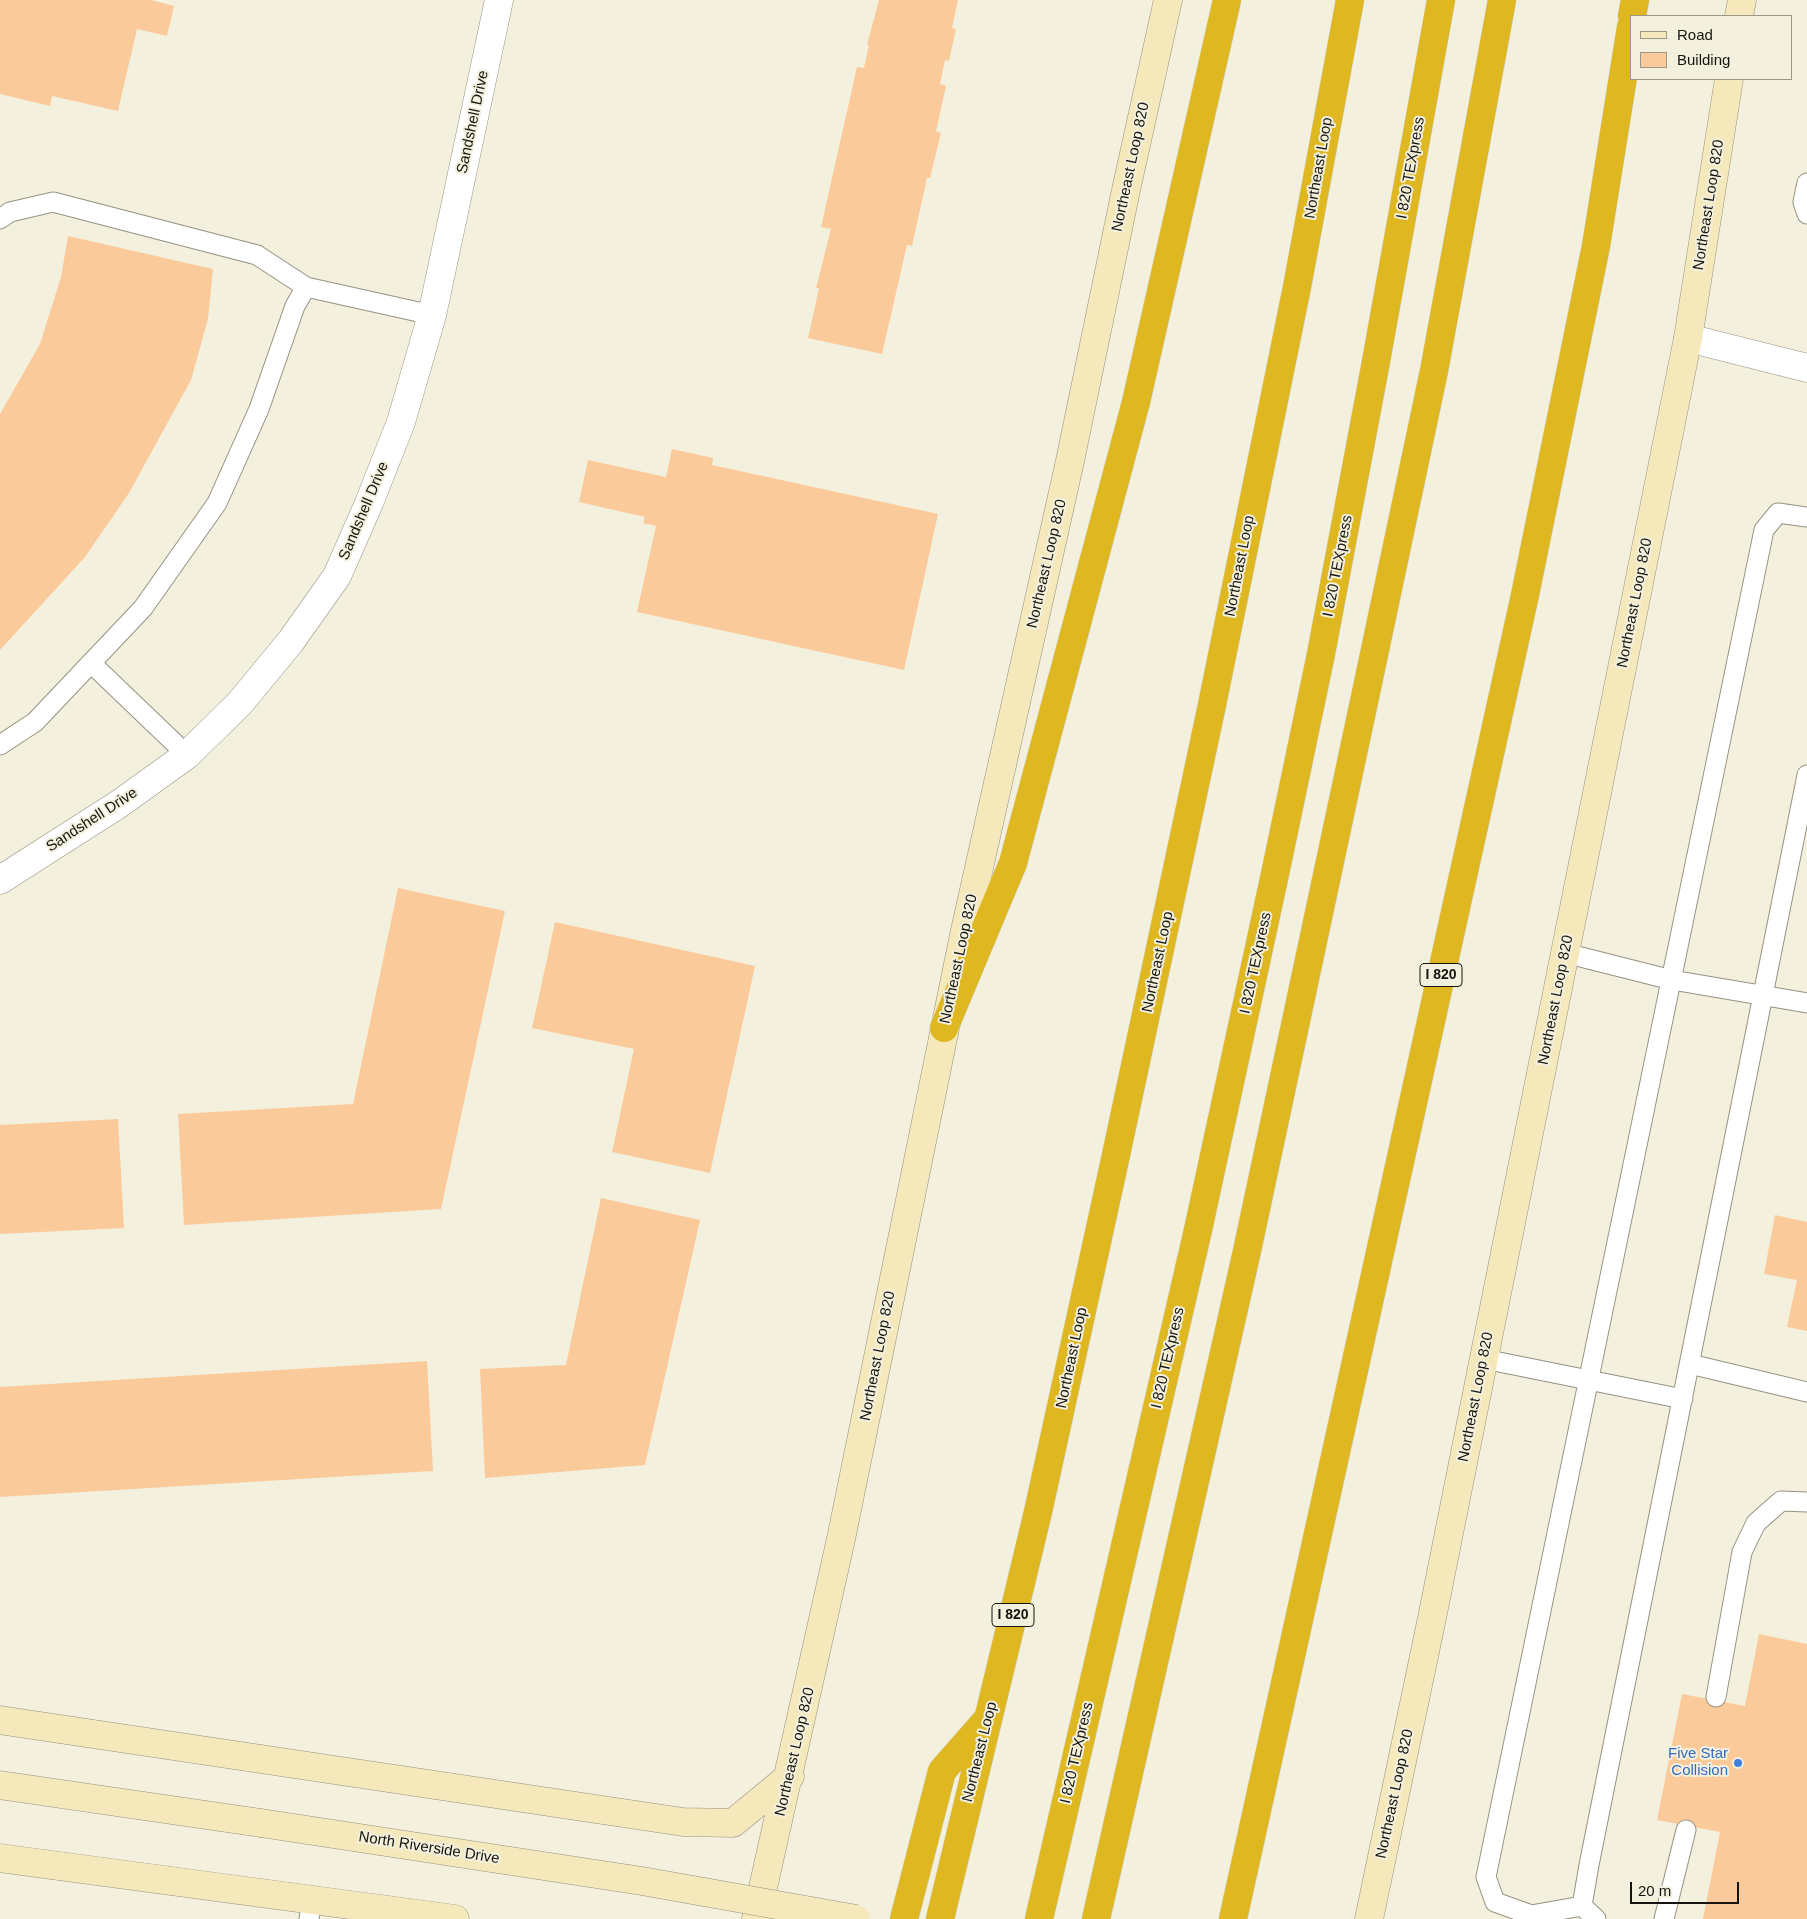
<!DOCTYPE html>
<html>
<head>
<meta charset="utf-8">
<style>
	body { margin:0 }
	#map { position:relative; width:1807px; height:1919px; overflow:hidden; background:#f4f0de; font-family:Helvetica,sans-serif }
	canvas { display:block }
	.legend { position:absolute; left:1630px; top:15px; width:162px; height:65px; box-sizing:border-box; background:#f4f0de; border:1px solid #9b988b; margin:0; padding:6px 9px; list-style:none; font-size:15px; color:#15140e }
	.legend li { display:flex; align-items:center; gap:10px; height:25px }
	.legend b { width:25px; border:1px solid #9b988b }
	.scale { position:absolute; left:1630px; top:1882px; width:109px; height:22px; box-sizing:border-box; border:2px solid #15140e; border-top:0; padding-left:6px; font-size:15px; line-height:18px; white-space:nowrap; color:#15140e; -webkit-text-stroke:4px #f4f0de; paint-order:stroke }
</style>
</head>
<body>
<div id="map">
<canvas width="1807" height="1919"></canvas>
<ul class="legend">
<li><b style="height:6px;background:#f5e9bc"></b>Road</li>
<li><b style="height:14px;background:#fbca9b"></b>Building</li>
</ul>
<div class="scale">20 m</div>
</div>
<script>
const ctx = document.querySelector('canvas').getContext('2d');
ctx.lineJoin = 'round';
function fillPath(path, color) { ctx.fillStyle = color; ctx.fill(path, 'evenodd'); }
const poly = rows => new Path2D(rows.map(r => 'M' + r).join(''));
function strokePath(path, color, width, dash) { ctx.strokeStyle = color; ctx.lineWidth = width; ctx.lineCap = dash ? 'butt' : 'round'; ctx.setLineDash(dash || []); ctx.stroke(path); }
function label(font, color, halo, rows, align = 'center') {
  ctx.font = font + ' Helvetica,sans-serif'; ctx.lineWidth = 4; ctx.setLineDash([]); ctx.textBaseline = 'middle'; ctx.strokeStyle = halo; ctx.fillStyle = color; for (const [text, x, y, turn = 0] of rows) {
    ctx.save(); ctx.translate(x, y); ctx.rotate((+turn || 0) * Math.PI / 180); ctx.textAlign = isNaN(turn) ? turn : align; if (halo) ctx.strokeText(text, 0, 0); ctx.fillText(text, 0, 0); ctx.restore();
  }
}
const building = poly([
	[0,0,151,0,174,6,167,36,137,29,118,111,52,96,50,106,0,94],
	[879,0,958,0,952,28,956,29,949,61,945,60,940,84,946,86,936,131,941,133,930,178,927,178,912,246,907,245,882,354,808,338,819,288,816,288,831,229,821,227,857,67,864,68,869,45,867,45],
	[68,236,213,269,208,319,191,380,129,493,85,557,0,650,0,414,40,344,61,277],
	[672,449,713,458,712,465,938,514,904,670,637,612,656,526,643,523,645,517,579,502,588,460,666,477],
	[398,888,505,911,441,1209,184,1225,178,1114,353,1104],
	[555,922,755,966,710,1173,612,1152,634,1049,532,1028],
	[118,1119,124,1228,0,1234,0,1125],
	[601,1198,700,1220,645,1465,485,1478,480,1369,566,1365],
	[1775,1215,1807,1222,1807,1331,1787,1327,1797,1280,1764,1274],
	[427,1361,433,1471,0,1497,0,1387],
	[1759,1634,1807,1644,1807,1919,1703,1919,1720,1832,1657,1820,1682,1694,1745,1706]
]);
const service = poly([
	[1807,183,1803,202,1807,214],
	[0,219,10,212,53,202,257,255,306,287,432,315],
	[91,663,187,755],
	[0,745,35,722,143,608,217,503,259,409,295,306,306,287],
	[1565,953,1672,980,1807,1003],
	[1484,1359,1683,1399],
	[1690,1364,1807,1392],
	[1716,1697,1742,1552,1756,1523,1781,1501,1807,1502],
	[1582,1906,1531,1915,1495,1902,1486,1877,1764,530,1778,513,1807,517],
	[309,1919,312,1900],
	[1596,1919,1582,1906,1589,1865,1807,775],
	[1664,1919,1686,1830]
]);
const minor = poly([
	[1688,338,1807,368],
	[0,880,119,804,187,755,240,703,291,641,337,576,369,503,401,422,432,315,499,0]
]);
const secondary = poly([
	[1739,16,1742,0],
	[0,1720,683,1822,733,1823,790,1776],
	[0,1785,261,1823],
	[0,1858,455,1919],
	[756,1919,841,1539,964,935,1070,461,1126,190,1168,0],
	[1369,1919,1432,1618,1688,338,1729,79]
]);
const motorway = poly([
	[1632,16,1635,0],
	[944,1028,1013,863,1136,402,1227,0],
	[904,1919,942,1771,985,1722],
	[940,1919,1038,1512,1116,1155,1212,705,1297,287,1350,0],
	[1039,1919,1198,1230,1275,874,1321,654,1375,367,1441,0],
	[1096,1919,1247,1251,1368,683,1434,371,1502,0],
	[1233,1919,1525,595,1596,246,1631,27]
]);
const secondaryBridge = poly([
	[261,1823,642,1881,856,1919]
]);
const markers = [
	[1738,1763,5,"#3f7fe0"]
];
const shields = [
	[1441,975,42],
	[1013,1615,42]
];
const shieldNames = [
	["I 820",1441,975],
	["I 820",1013,1615]
];
const streetNames = [
	["Sandshell Drive",473,122,-78],
	["Northeast Loop 820",1131,167,-78],
	["Northeast Loop",1319,168,-80],
	["I 820 TEXpress",1411,168,-80],
	["Northeast Loop 820",1709,205,-81],
	["Sandshell Drive",364,511,-67],
	["Northeast Loop 820",1047,564,-77],
	["Northeast Loop",1240,566,-79],
	["I 820 TEXpress",1338,566,-79],
	["Northeast Loop 820",1635,603,-79],
	["Sandshell Drive",92,820,-33],
	["Northeast Loop 820",959,959,-78],
	["Northeast Loop",1158,962,-78],
	["I 820 TEXpress",1256,963,-78],
	["Northeast Loop 820",1556,1000,-79],
	["Northeast Loop 820",878,1356,-79],
	["Northeast Loop",1072,1358,-78],
	["I 820 TEXpress",1168,1358,-77],
	["Northeast Loop 820",1476,1397,-79],
	["Northeast Loop 820",795,1752,-77],
	["Northeast Loop",980,1752,-76],
	["I 820 TEXpress",1077,1753,-77],
	["Northeast Loop 820",1395,1794,-78],
	["North Riverside Drive",429,1848,9]
];
const shopNames = [
	["Five Star",1728,1754],
	["Collision",1728,1771]
];
fillPath(building, '#fbca9b');
strokePath(service, '#959282', 21);
strokePath(minor, '#959282', 29);
strokePath(secondary, '#959282', 29);
strokePath(motorway, '#d5d5d4', 29);
strokePath(service, '#fff', 19);
strokePath(minor, '#fff', 28);
strokePath(secondary, '#f5e9bc', 28);
strokePath(motorway, '#deb721', 28);
strokePath(secondaryBridge, '#959282', 29, []);
strokePath(secondaryBridge, '#f5e9bc', 28);
for (const [x, y, r, color] of markers) { const dot = new Path2D(); dot.arc(x, y, r, 0, 2 * Math.PI); ctx.fillStyle = color; ctx.fill(dot); strokePath(dot, '#f4f0de', 2); }
for (const [x, y, w] of shields) { const box = new Path2D(); box.roundRect(x - w / 2, y - 11.5, w, 23, 4); ctx.fillStyle = '#f4f0de'; ctx.fill(box); strokePath(box, '#15140e', 1); }
label('bold 14px', '#15140e', null, shieldNames);
label('15px', '#15140e', '#f4f0de', streetNames);
label('15px', '#366cbe', '#f4f0de', shopNames, 'right');
</script>
</body>
</html>
